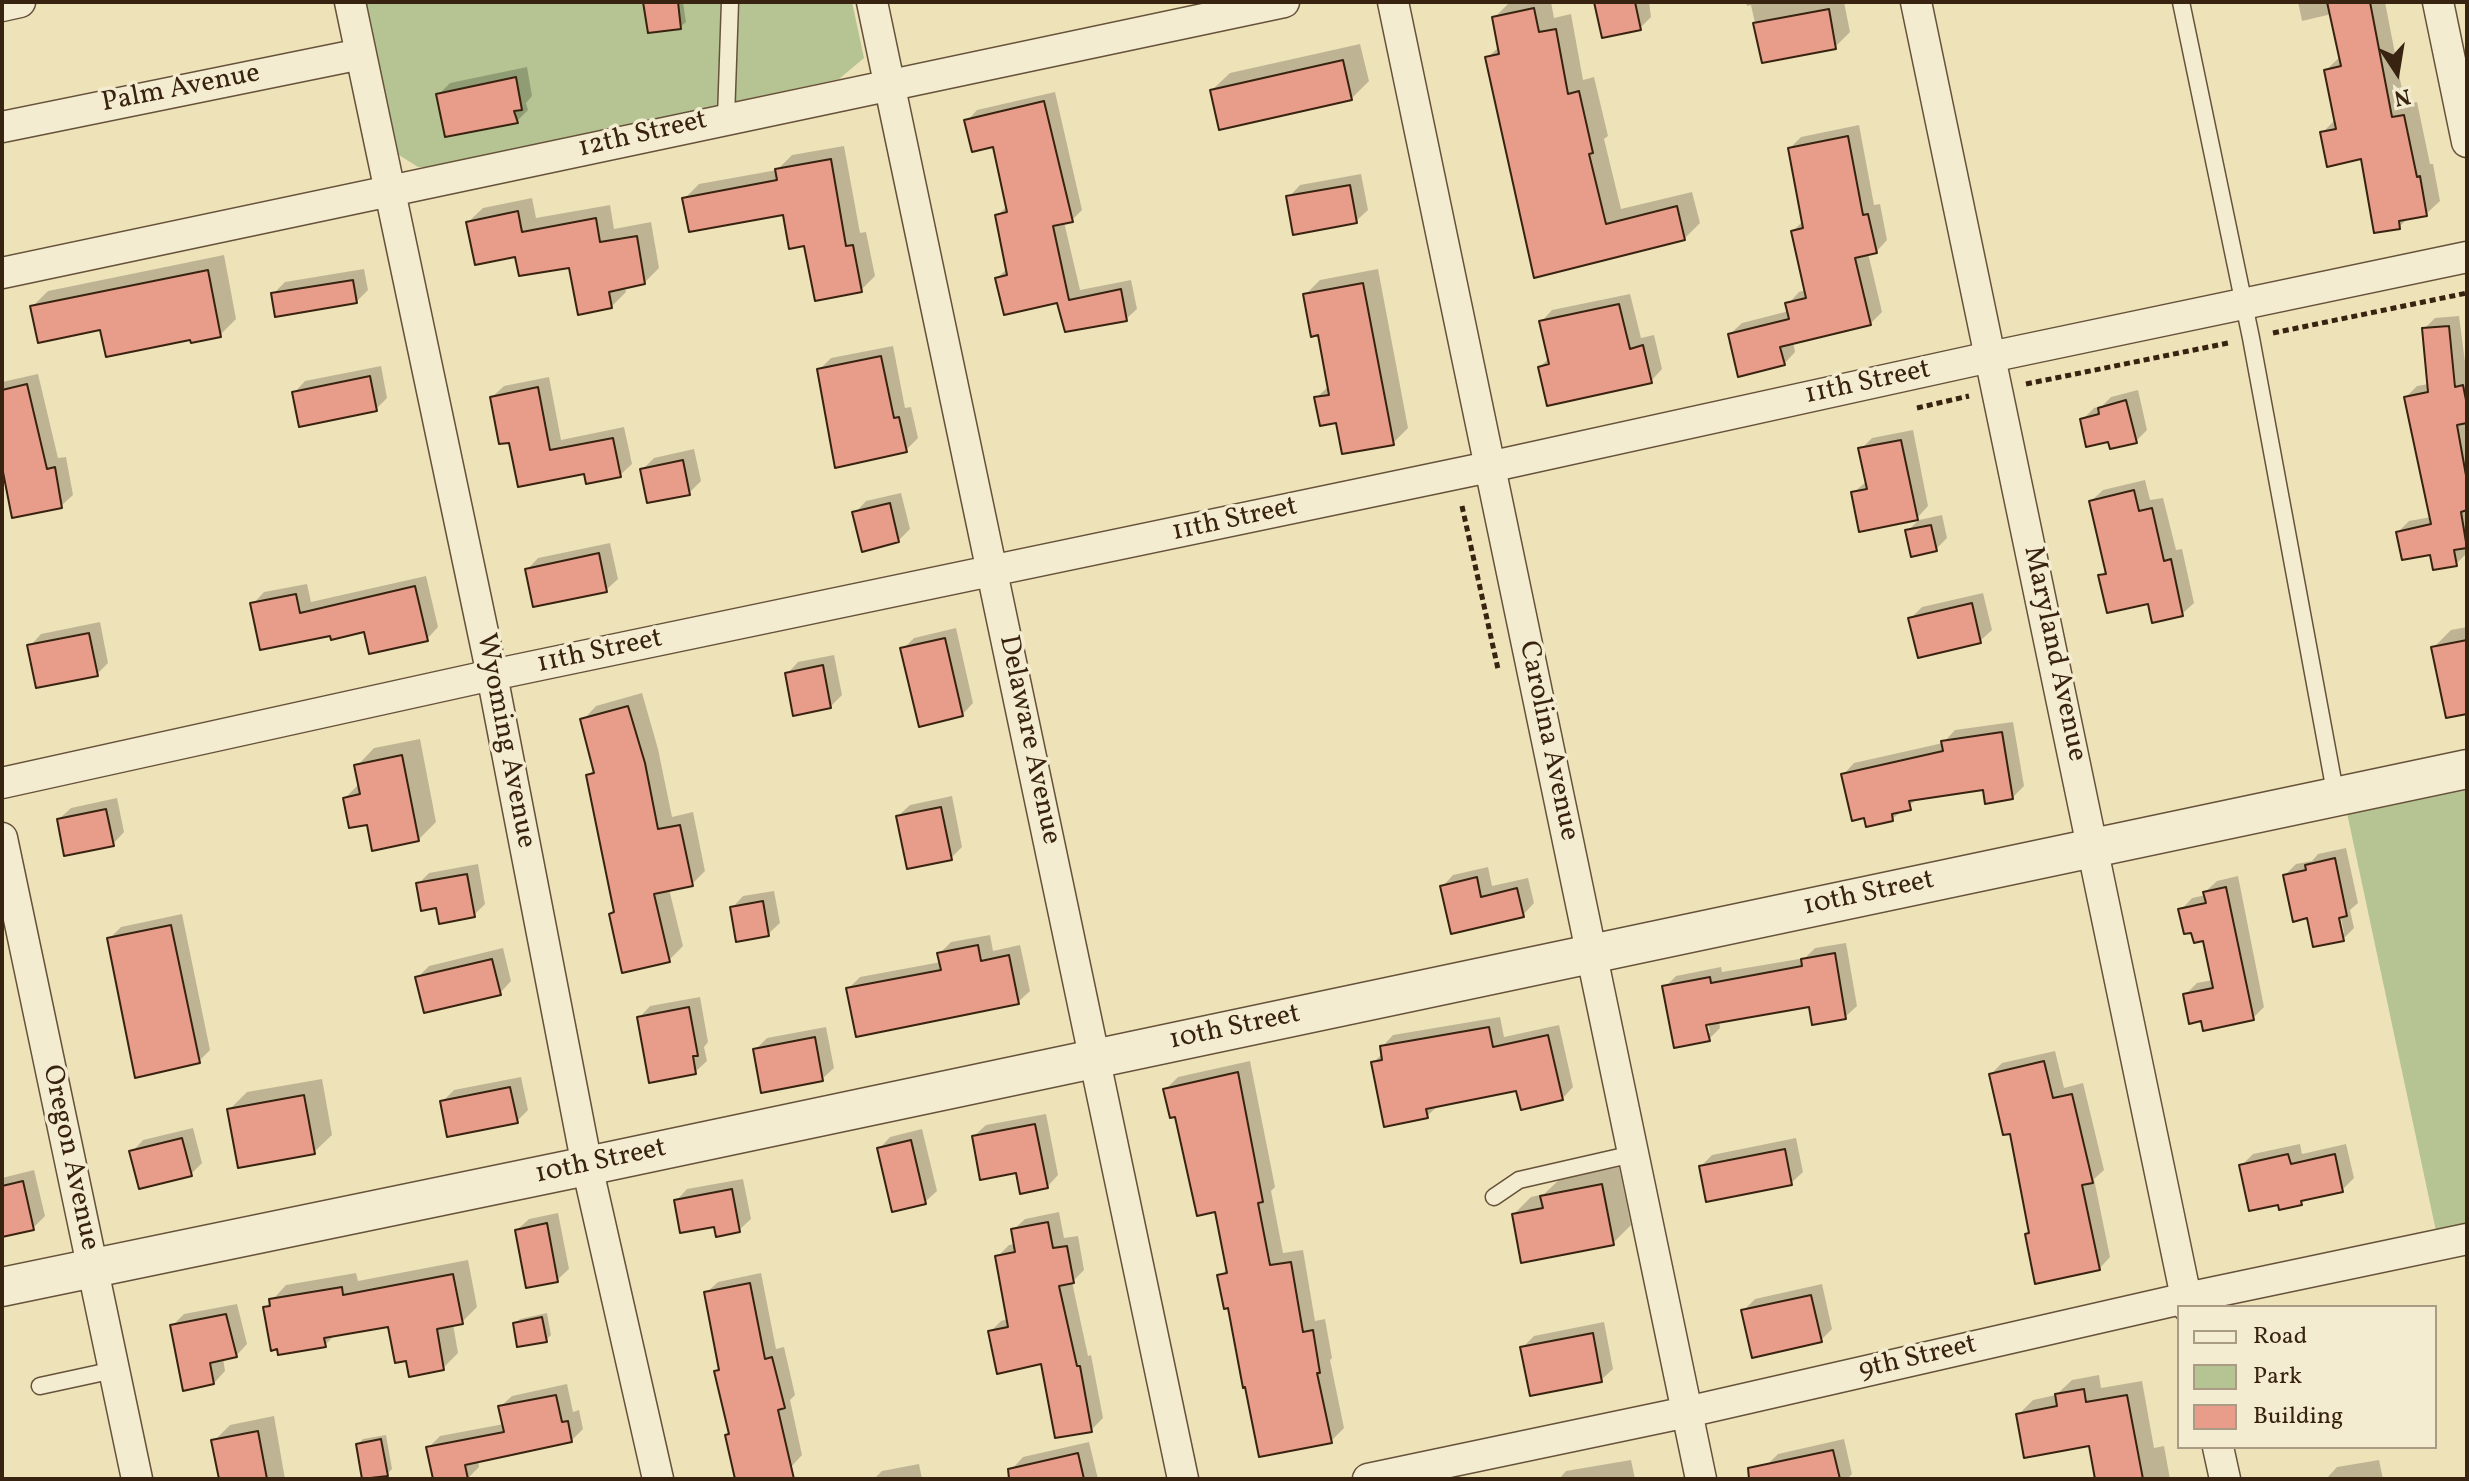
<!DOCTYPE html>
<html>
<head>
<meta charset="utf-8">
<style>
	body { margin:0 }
	#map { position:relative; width:2469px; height:1481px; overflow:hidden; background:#eee2b8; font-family:Vollkorn,serif }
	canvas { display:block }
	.frame { position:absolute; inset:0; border:4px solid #382210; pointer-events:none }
	.legend { position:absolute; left:2177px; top:1305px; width:260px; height:144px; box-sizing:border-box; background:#f4ecd1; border:2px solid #a99b84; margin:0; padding:10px 14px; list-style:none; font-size:24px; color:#382210 }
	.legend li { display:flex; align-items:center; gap:16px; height:40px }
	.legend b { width:40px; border:2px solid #a99b84 }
	.north { position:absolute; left:2357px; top:32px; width:80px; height:80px; -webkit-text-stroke:6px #f4ecd1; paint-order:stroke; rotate:168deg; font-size:22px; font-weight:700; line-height:32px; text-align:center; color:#382210 }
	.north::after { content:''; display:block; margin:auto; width:28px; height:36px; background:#382210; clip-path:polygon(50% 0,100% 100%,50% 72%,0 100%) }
</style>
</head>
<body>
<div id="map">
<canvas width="2469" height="1481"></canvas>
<div class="frame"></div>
<ul class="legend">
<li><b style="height:10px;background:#f4ecd1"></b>Road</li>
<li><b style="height:22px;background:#b5c492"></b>Park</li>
<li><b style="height:22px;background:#e89d8a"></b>Building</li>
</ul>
<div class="north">N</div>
</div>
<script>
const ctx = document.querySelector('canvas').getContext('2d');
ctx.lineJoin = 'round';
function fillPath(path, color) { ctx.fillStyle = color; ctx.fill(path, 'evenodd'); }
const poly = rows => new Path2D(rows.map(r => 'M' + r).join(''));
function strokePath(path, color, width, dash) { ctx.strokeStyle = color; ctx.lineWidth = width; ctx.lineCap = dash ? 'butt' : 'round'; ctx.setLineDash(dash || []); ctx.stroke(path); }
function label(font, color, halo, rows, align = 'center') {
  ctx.font = font + ' Vollkorn,serif'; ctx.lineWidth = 7; ctx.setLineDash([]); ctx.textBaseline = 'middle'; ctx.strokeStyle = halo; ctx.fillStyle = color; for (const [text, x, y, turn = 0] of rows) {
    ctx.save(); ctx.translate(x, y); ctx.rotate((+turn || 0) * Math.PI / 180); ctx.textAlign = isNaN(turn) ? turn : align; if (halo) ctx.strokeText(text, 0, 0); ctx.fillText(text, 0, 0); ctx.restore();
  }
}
const green = poly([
	[365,2,852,2,864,58,839,79,434,167,418,167,399,155],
	[2467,788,2467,1224,2436,1231,2347,813]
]);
const shadow = poly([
	[645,2,683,2,686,22,680,27],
	[1510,2,1551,2,1554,18,1571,14,1583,80,1594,77,1608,136,1604,139,1621,209,1692,192,1700,223,1684,239,1535,275,1487,58,1500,46,1494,18],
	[1596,2,1649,2,1651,17,1640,28],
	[1746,2,1844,2,1850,32,1835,47,1763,60,1751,5,1747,6],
	[2298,2,2385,2,2405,105,2417,102,2430,164,2433,164,2440,201,2426,214,2409,217,2399,227,2363,157,2322,133,2336,119,2326,70,2341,56,2332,14,2302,21],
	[1360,44,1369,81,1351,99,1212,90,1230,73],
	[527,67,532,96,526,103,528,110,517,121,438,95,450,83],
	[1055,92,1082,210,1072,220,1064,222,1080,290,1131,280,1137,309,1126,319,1059,300,997,278,1008,268,997,216,1008,205,995,144,967,121,977,110],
	[1859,125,1874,205,1880,204,1887,240,1876,252,1868,253,1882,312,1870,324,1793,342,1795,352,1784,364,1730,334,1742,323,1789,311,1788,304,1799,292,1806,290,1793,231,1804,220,1790,148,1801,137],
	[844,146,860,233,866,232,875,276,861,290,805,244,785,212,684,199,699,184,777,170,792,155],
	[1361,174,1368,210,1356,221,1289,197,1300,185],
	[532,198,536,218,610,205,614,229,651,222,659,268,644,283,625,287,626,292,611,307,570,265,517,255,468,222,483,208],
	[224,255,236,319,220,335,192,337,102,328,32,307,48,291],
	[364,269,368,290,356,302,273,294,285,282],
	[1378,269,1408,428,1393,443,1338,420,1316,398,1330,385,1320,333,1305,295,1320,280],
	[1630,294,1641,338,1654,335,1662,369,1651,381,1540,367,1549,358,1541,322,1552,310],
	[2459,316,2467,377,2467,553,2456,564,2398,532,2409,521,2431,517,2406,397,2417,386,2429,384,2424,329,2435,318],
	[893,346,905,408,911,407,918,438,906,450,819,370,831,358],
	[381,366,387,398,376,409,294,393,305,381],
	[38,374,58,458,66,457,73,495,61,506,2,456,2,382],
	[549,377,561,440,624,427,632,464,620,475,585,472,510,440,492,397,504,386],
	[2138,390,2147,430,2136,441,2109,440,2082,420,2094,408,2102,406,2111,397],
	[1913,430,1928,506,1917,518,1853,493,1867,481,1861,449,1872,438],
	[694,449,701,481,689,493,642,470,654,458],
	[2145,480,2150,500,2163,498,2176,550,2182,549,2194,603,2182,614,2149,602,2100,576,2107,569,2091,501,2103,490],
	[901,493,910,529,898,541,855,513,866,501],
	[1942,515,1947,538,1936,549,1907,531,1919,520],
	[610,543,618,579,606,590,527,570,538,558],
	[426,576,438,627,427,639,366,630,332,634,253,604,264,592,307,584,311,602],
	[1983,593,1992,630,1980,641,1911,618,1922,607],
	[100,622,108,663,97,674,30,646,41,634],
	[2467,627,2467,712,2433,648,2451,630],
	[956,628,973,703,962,715,903,649,914,638],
	[834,655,842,695,830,707,787,674,798,662],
	[642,693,658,749,672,817,693,812,705,871,692,884,669,889,683,946,669,960,611,914,615,910,588,776,595,768,583,720,596,706],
	[2013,722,2024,786,2012,798,1985,788,1920,797,1892,819,1843,775,1854,763,1943,743,1955,730],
	[420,739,436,822,418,840,369,822,345,798,360,783,357,766,374,748],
	[952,796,962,847,951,858,898,816,910,805],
	[117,798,124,832,113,844,59,819,71,808],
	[2346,848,2358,903,2350,910,2354,928,2343,939,2285,875,2296,864,2312,861,2318,854],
	[2339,908,2344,933,2340,933,2335,909],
	[478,864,485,904,474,915,437,906,418,884,429,873],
	[1488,867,1492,886,1528,878,1534,903,1523,915,1442,887,1453,875],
	[2238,876,2264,1007,2253,1018,2202,1019,2185,995,2197,983,2213,980,2205,939,2181,910,2192,898,2206,895,2205,892,2217,881],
	[774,891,780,923,768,934,732,908,743,896],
	[182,914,210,1050,199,1061,110,938,121,927],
	[990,935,993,951,1020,945,1030,991,1018,1002,849,988,860,977,941,962,939,954,951,942],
	[1846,943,1857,1006,1845,1017,1811,1004,1719,1021,1720,1028,1709,1039,1665,987,1676,976,1721,967,1722,972,1805,958,1815,948],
	[1703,1015,1707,1015,1710,1033,1706,1033],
	[503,948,511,981,500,993,417,978,429,966],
	[700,997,708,1042,704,1047,707,1061,695,1072,639,1018,650,1006],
	[1500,1017,1504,1037,1559,1025,1573,1087,1562,1099,1518,1089,1439,1105,1427,1116,1373,1063,1383,1053,1382,1047,1393,1035],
	[826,1027,834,1068,822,1079,755,1050,767,1038],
	[2055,1051,2064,1088,2083,1083,2104,1170,2094,1179,2110,1257,2099,1269,2027,1234,2031,1230,2011,1131,1991,1074,2002,1063],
	[1250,1061,1275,1187,1271,1191,1283,1253,1303,1250,1315,1321,1325,1319,1332,1358,1330,1360,1344,1428,1331,1441,1230,1306,1220,1276,1228,1268,1217,1210,1165,1090,1178,1077],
	[521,1077,528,1110,517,1121,442,1102,454,1090],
	[322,1079,332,1135,314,1152,230,1109,247,1092],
	[1046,1114,1058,1175,1047,1187,974,1136,986,1125],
	[193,1128,202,1163,191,1174,132,1152,143,1140],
	[922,1129,937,1191,925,1202,879,1149,890,1137],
	[1796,1138,1803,1172,1791,1183,1701,1166,1712,1155],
	[2300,1144,2302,1154,2346,1144,2354,1178,2342,1190,2305,1198,2301,1203,2241,1166,2253,1154],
	[1619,1167,1631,1225,1613,1243,1514,1214,1531,1197,1544,1194,1560,1179],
	[34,1170,45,1216,33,1228,2,1235,2,1178],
	[743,1179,751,1219,739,1230,715,1224,676,1201,687,1189],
	[1059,1212,1064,1238,1078,1236,1084,1270,1072,1282,1088,1356,1091,1355,1103,1418,1091,1430,1043,1362,990,1332,1001,1321,1008,1319,997,1257,1009,1245,1016,1244,1013,1230,1025,1219],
	[558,1213,569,1269,557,1280,517,1230,529,1219],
	[468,1260,477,1307,462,1322,453,1324,458,1353,443,1368,407,1359,390,1325,335,1335,325,1345,265,1308,286,1285,356,1273,358,1281],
	[761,1273,776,1349,784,1347,795,1395,790,1400,802,1455,791,1467,790,1479,737,1479,727,1435,731,1432,716,1372,721,1367,706,1293,718,1282],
	[1822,1284,1832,1329,1821,1340,1743,1311,1755,1299],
	[237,1304,247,1344,236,1356,223,1358,225,1371,214,1383,172,1326,184,1314],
	[547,1313,551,1335,546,1340,515,1324,520,1319],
	[1604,1322,1613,1369,1601,1380,1522,1348,1534,1336],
	[2099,1375,2101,1388,2142,1381,2154,1448,2164,1446,2170,1479,2097,1479,2091,1444,2018,1415,2033,1400,2056,1395,2072,1380],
	[567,1384,573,1412,579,1410,583,1429,572,1440,478,1460,479,1467,467,1479,435,1479,429,1447,440,1436,504,1424,500,1407,512,1396],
	[274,1416,285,1479,221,1479,214,1441,230,1425],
	[386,1435,392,1469,387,1474,358,1444,363,1439],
	[1844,1439,1852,1474,1847,1479,1770,1479,1767,1465,1778,1454],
	[1089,1442,1098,1479,1014,1479,1012,1469,1023,1457],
	[1631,1460,1635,1479,1559,1479,1566,1471],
	[2379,1460,2383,1479,2326,1479,2337,1467],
	[919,1464,922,1479,874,1479,882,1471]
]);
const building = poly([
	[643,2,678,2,681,29,648,33,643,2],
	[1594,2,1635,2,1641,30,1602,38,1594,2],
	[2327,2,2370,2,2392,117,2404,115,2417,177,2420,176,2427,216,2399,221,2400,229,2374,233,2361,159,2327,167,2320,132,2336,129,2324,70,2341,66,2327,2],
	[1534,8,1539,32,1556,29,1568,94,1579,91,1593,153,1589,154,1606,224,1677,206,1685,240,1534,278,1485,57,1499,54,1492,17,1534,8],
	[1829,9,1836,49,1762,63,1753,23,1829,9],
	[1343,60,1352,100,1219,130,1210,90,1343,60],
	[516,77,522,110,514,111,518,123,445,137,436,94,516,77],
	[1044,101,1073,222,1053,226,1069,300,1121,289,1127,321,1065,332,1057,303,1004,315,995,278,1007,275,995,215,1007,212,993,147,972,152,964,120,1044,101],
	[1848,136,1863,215,1868,214,1877,253,1855,258,1871,325,1780,347,1785,365,1738,377,1728,334,1789,319,1785,303,1806,298,1791,231,1803,228,1788,148,1848,136],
	[831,159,846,246,853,245,862,292,815,301,804,246,789,249,783,215,689,232,682,198,777,180,775,169,831,159],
	[1350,185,1357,223,1293,235,1286,196,1350,185],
	[518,211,522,232,596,218,600,242,637,236,645,284,609,292,612,308,578,315,569,268,519,276,515,257,475,265,466,222,518,211],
	[208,270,221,337,191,343,190,340,106,357,100,330,38,343,30,306,208,270],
	[353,280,357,303,275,317,271,293,353,280],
	[1363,283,1394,445,1342,454,1336,423,1320,426,1314,397,1329,395,1318,335,1311,337,1303,294,1363,283],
	[1619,304,1630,349,1643,345,1652,383,1547,406,1538,367,1549,364,1539,321,1619,304],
	[2449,326,2455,387,2463,385,2467,405,2467,423,2457,425,2467,481,2467,510,2461,512,2467,548,2454,550,2457,566,2433,570,2430,555,2402,560,2396,532,2431,524,2404,397,2428,392,2422,328,2449,326],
	[881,356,894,418,899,417,907,452,835,468,817,369,881,356],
	[370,376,377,411,299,427,292,392,370,376],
	[27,384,47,469,55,467,62,508,12,518,2,467,2,390,27,384],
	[538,387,550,450,613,438,621,477,586,484,584,474,518,487,509,443,499,444,490,397,538,387],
	[2126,400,2137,443,2110,449,2108,442,2086,447,2080,419,2099,414,2098,408,2126,400],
	[1901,440,1918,520,1859,532,1851,492,1867,489,1858,448,1901,440],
	[683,460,690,495,647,503,640,469,683,460],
	[2134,490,2139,511,2152,508,2164,561,2171,559,2183,616,2152,623,2148,604,2107,613,2098,575,2106,574,2089,501,2134,490],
	[890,503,899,542,862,552,852,512,890,503],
	[1931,525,1937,551,1911,557,1905,530,1931,525],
	[599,553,607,592,533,607,525,569,599,553],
	[415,586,428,641,369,654,364,632,331,640,330,636,260,650,250,603,296,594,300,613,415,586],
	[1972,603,1981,643,1918,658,1908,618,1972,603],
	[89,633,98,676,36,688,27,645,89,633],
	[945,638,963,716,919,727,900,648,945,638],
	[2467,640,2467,714,2446,718,2431,647,2467,640],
	[823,665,831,708,793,716,785,673,823,665],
	[628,706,645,763,658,829,680,825,693,886,654,894,670,962,622,973,609,914,614,912,586,775,594,773,580,719,628,706],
	[2002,732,2013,799,1985,804,1983,790,1909,801,1911,810,1892,814,1893,821,1866,827,1864,818,1852,821,1841,774,1943,751,1941,741,2002,732],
	[402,755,419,841,372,851,367,825,349,828,343,798,360,794,354,765,402,755],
	[941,807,952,860,907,869,896,816,941,807],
	[106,809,114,846,64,856,57,819,106,809],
	[2335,858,2347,916,2339,918,2344,941,2313,947,2307,918,2293,922,2283,875,2306,870,2305,865,2335,858],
	[467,874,475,917,439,924,436,908,421,911,416,883,467,874],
	[1477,877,1481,897,1517,888,1524,917,1451,934,1440,886,1477,877],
	[2226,887,2254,1020,2203,1031,2201,1021,2189,1024,2183,994,2213,988,2203,941,2194,943,2191,933,2184,934,2178,909,2206,903,2203,892,2226,887],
	[763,901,769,936,736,942,730,907,763,901],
	[171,925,200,1063,135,1078,107,938,171,925],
	[978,945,981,961,1009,955,1019,1004,856,1037,846,988,941,970,937,953,978,945],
	[1835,953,1846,1019,1812,1025,1809,1007,1706,1025,1710,1041,1674,1048,1662,986,1710,977,1711,983,1802,966,1801,959,1835,953],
	[492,959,501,995,424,1013,415,977,492,959],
	[689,1007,698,1056,693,1056,696,1074,649,1083,637,1017,689,1007],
	[1489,1027,1493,1047,1548,1035,1563,1100,1521,1110,1516,1091,1426,1109,1428,1118,1384,1127,1371,1062,1382,1060,1380,1046,1489,1027],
	[815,1037,823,1081,761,1093,753,1049,815,1037],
	[2044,1061,2053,1098,2072,1094,2093,1183,2082,1185,2100,1270,2035,1284,2025,1234,2029,1233,2010,1134,2003,1135,1989,1074,2044,1061],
	[1238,1072,1263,1202,1258,1203,1270,1265,1291,1262,1303,1332,1313,1330,1320,1373,1317,1373,1332,1443,1259,1457,1245,1387,1243,1388,1228,1308,1224,1309,1217,1275,1227,1273,1215,1212,1197,1216,1175,1117,1170,1118,1163,1089,1238,1072],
	[510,1087,518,1123,447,1137,440,1101,510,1087],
	[304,1095,315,1154,238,1168,227,1109,304,1095],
	[1035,1124,1048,1188,1020,1194,1016,1173,980,1180,972,1136,1035,1124],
	[182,1138,192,1176,139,1189,129,1151,182,1138],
	[911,1140,926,1204,892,1212,877,1148,911,1140],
	[1785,1149,1792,1185,1706,1202,1699,1166,1785,1149],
	[2288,1154,2291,1164,2335,1154,2343,1192,2301,1201,2302,1205,2279,1210,2278,1205,2249,1211,2239,1165,2288,1154],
	[23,1181,34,1230,2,1237,2,1186,23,1181],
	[1602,1184,1614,1245,1521,1263,1512,1214,1543,1208,1540,1196,1602,1184],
	[732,1189,740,1232,716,1237,714,1227,680,1233,674,1200,732,1189],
	[1048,1222,1053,1248,1067,1246,1074,1283,1059,1286,1077,1366,1080,1366,1092,1432,1055,1438,1041,1364,997,1374,988,1331,1008,1327,995,1256,1015,1252,1011,1229,1048,1222],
	[547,1223,558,1282,526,1288,515,1230,547,1223],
	[453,1274,463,1324,437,1329,444,1370,409,1377,406,1361,395,1363,388,1327,324,1338,326,1347,278,1355,277,1349,271,1351,263,1307,270,1306,269,1299,342,1287,343,1295,453,1274],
	[750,1283,765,1359,772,1357,785,1408,778,1410,794,1479,735,1479,725,1435,729,1434,714,1371,719,1370,704,1292,750,1283],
	[1811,1295,1822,1342,1752,1358,1741,1310,1811,1295],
	[226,1314,237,1357,210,1363,214,1384,183,1391,170,1325,226,1314],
	[542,1317,547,1342,517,1347,513,1323,542,1317],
	[1593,1333,1602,1382,1530,1396,1520,1347,1593,1333],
	[2084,1389,2086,1402,2127,1395,2143,1479,2095,1479,2089,1446,2024,1458,2016,1414,2057,1406,2055,1394,2084,1389],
	[556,1395,562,1422,568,1421,572,1442,465,1465,468,1479,433,1479,426,1447,504,1432,498,1406,556,1395],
	[258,1431,267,1479,219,1479,211,1440,258,1431],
	[381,1439,388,1476,362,1479,356,1444,381,1439],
	[1833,1450,1840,1479,1749,1479,1748,1468,1833,1450],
	[1078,1453,1084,1479,1009,1479,1008,1469,1078,1453]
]);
const path = poly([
	[2273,333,2467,293],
	[2026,384,2228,343],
	[1917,408,1969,396],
	[1462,506,1498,669]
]);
const service = poly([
	[2181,2,2251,338,2336,797],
	[726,118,730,2],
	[1494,1197,1519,1180,1633,1154],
	[40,1386,114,1370]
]);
const minor = poly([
	[350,2,492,675,587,1166,658,1479],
	[872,2,1183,1479],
	[1393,2,1701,1479],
	[1916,2,2188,1307],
	[2438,2,2467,142],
	[2,6,20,2],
	[2,127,361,54],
	[2,273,1284,2],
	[2,783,492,675,1489,467,1990,357,2467,257],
	[2,838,137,1479],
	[2218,1447,2225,1479],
	[1368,1479,1687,1412,2186,1298,2467,1239]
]);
const tertiary = poly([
	[2,1287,587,1166,2467,769]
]);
const streetNames = [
	["Palm Avenue",181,90,-11],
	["12th Street",643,136,-13],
	["11th Street",1868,384,-12],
	["11th Street",1235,521,-12],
	["11th Street",600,653,-12],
	["Maryland Avenue",2053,654,78],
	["Delaware Avenue",1028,740,78],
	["Wyoming Avenue",504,741,79],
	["Carolina Avenue",1547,741,78],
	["10th Street",1869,895,-12],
	["10th Street",1235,1029,-12],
	["Oregon Avenue",69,1158,78],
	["10th Street",601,1163,-12],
	["9th Street",1918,1359,-13]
];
fillPath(green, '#b5c492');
fillPath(shadow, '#0003');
fillPath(building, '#e89d8a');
strokePath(building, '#382210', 2);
strokePath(service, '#66523a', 19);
strokePath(minor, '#66523a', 33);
strokePath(tertiary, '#66523a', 41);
strokePath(path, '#382210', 5, [6, 4]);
strokePath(service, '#f4ecd1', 16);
strokePath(minor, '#f4ecd1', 30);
strokePath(tertiary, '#f4ecd1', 38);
label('28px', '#382210', '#f4ecd1', streetNames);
</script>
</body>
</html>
